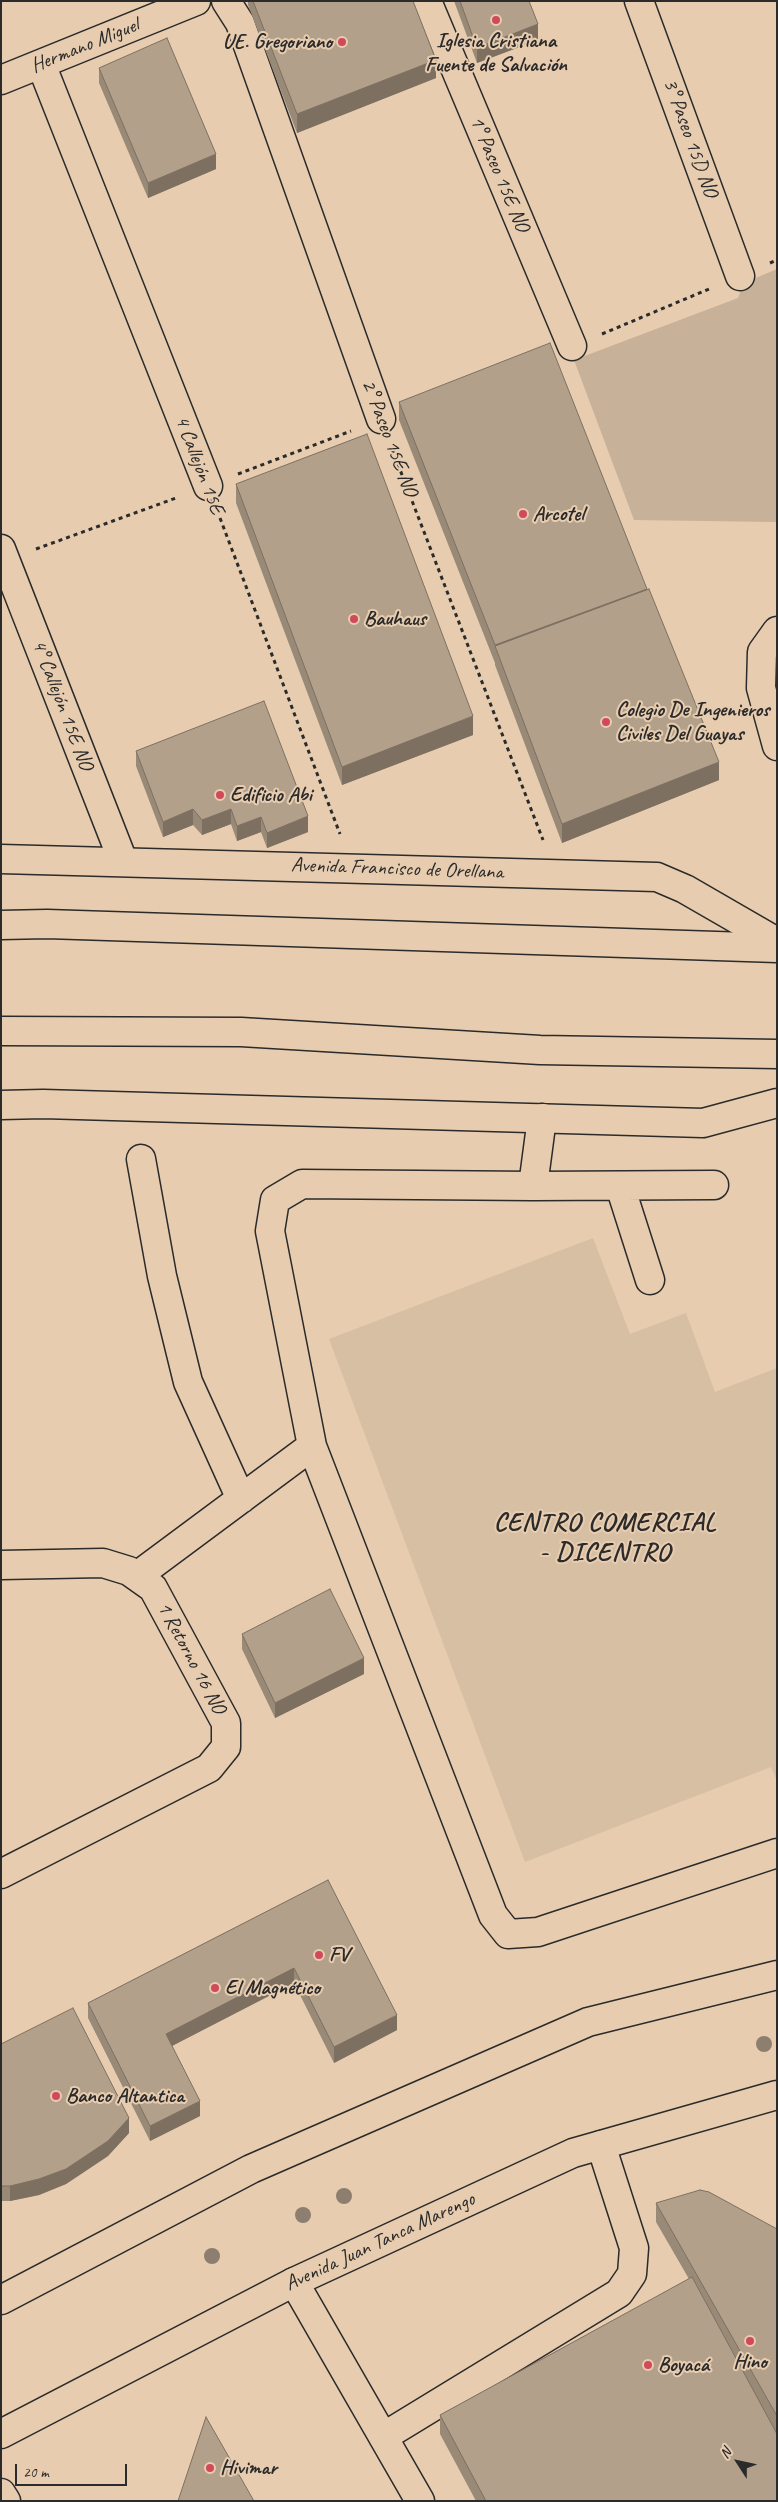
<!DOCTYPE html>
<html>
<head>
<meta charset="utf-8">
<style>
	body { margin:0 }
	#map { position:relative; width:778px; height:2502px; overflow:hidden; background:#e7ccaf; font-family:Caveat,sans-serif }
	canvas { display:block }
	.frame { position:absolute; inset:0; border:2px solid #2b2b2b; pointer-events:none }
	.north { position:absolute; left:713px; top:2437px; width:50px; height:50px; -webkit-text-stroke:4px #e7ccaf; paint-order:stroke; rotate:305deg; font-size:14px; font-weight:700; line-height:20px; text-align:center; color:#2b2b2b }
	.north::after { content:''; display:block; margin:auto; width:18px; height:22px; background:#2b2b2b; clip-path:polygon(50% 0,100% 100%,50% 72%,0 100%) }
	.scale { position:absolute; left:15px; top:2464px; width:112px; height:22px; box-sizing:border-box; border:2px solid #2b2b2b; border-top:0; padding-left:6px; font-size:15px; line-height:18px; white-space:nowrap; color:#2b2b2b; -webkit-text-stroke:4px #e7ccaf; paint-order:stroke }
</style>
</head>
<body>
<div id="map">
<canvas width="778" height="2502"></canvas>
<div class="frame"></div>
<div class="north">N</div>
<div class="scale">20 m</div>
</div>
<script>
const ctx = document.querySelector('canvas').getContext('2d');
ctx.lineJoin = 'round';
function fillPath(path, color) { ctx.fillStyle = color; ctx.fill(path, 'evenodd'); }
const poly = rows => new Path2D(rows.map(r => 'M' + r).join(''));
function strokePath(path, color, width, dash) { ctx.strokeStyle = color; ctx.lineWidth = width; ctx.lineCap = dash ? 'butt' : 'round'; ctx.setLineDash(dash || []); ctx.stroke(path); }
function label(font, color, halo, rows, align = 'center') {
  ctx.font = font + ' Caveat,sans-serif'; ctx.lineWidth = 4; ctx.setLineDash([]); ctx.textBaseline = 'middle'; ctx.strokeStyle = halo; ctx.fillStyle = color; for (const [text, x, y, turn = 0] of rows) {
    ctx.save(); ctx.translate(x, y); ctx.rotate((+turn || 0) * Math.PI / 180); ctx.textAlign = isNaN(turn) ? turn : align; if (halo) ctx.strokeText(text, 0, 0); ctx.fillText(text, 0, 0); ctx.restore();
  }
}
const built = poly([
	[593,1238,630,1334,686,1313,715,1392,777,1368,777,1781,771,1767,525,1862,329,1339]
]);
const green = poly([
	[777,269,777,522,634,520,574,360,738,298,744,283]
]);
const path = poly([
	[770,263,777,260],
	[602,334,709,289],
	[392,449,543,840],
	[238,474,351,431],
	[220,518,340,834],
	[36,549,176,498]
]);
const minor = poly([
	[226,1,240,23,381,419],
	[427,1,572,346],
	[639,1,740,276],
	[41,64,208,486],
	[1,80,196,1],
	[1,549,123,861],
	[777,631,762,652,761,688,777,746],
	[542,1118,533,1186,302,1184,275,1200,270,1231,312,1446,493,1915,508,1934,538,1932,777,1853],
	[141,1159,162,1276,188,1382,241,1499],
	[533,1186,714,1185],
	[620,1186,650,1280],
	[1,1565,103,1563,129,1571,153,1588,226,1723,226,1747,209,1768,1,1874],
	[137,1576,312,1446],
	[294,2282,420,2501],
	[383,2437,619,2293,632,2274,634,2248,601,2145],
	[1,2493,6,2501]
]);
const major = poly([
	[1,859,657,877,685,889,777,942],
	[1,1105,43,1104,703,1123,777,1103],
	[1,2300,251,2169,588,2022,777,1975],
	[1,2434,294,2282,573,2153,777,2095]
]);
const highway = poly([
	[1,925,47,924,777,948],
	[1,1031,241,1032,540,1050,777,1054]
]);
const trees = [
	[764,2044],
	[344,2196],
	[303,2215],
	[212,2256]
];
const wall = poly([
	[248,1,413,1,436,78,297,133,248,5],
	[454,1,529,1,538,40,477,63],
	[99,68,216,169,148,198,99,83],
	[399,402,647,590,719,780,562,843,495,665,495,663,399,420],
	[236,484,473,735,342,785,236,503],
	[136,751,308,832,267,848,261,832,237,841,231,824,202,835,193,825,163,837,136,766],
	[242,1634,364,1674,275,1718,242,1649],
	[328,1880,397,2030,334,2063,294,1983,172,2046,200,2116,150,2141,88,2018,88,2003],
	[1,2044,129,2133,108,2156,66,2184,39,2195,10,2201,1,2201],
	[656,2203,777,2229,777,2501,476,2501,440,2434,440,2415,689,2279,656,2222]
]);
const shadedWall = poly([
	[538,24,538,40,477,63,477,48],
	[436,60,436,78,297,133,297,114],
	[216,154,216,169,148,198,148,183],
	[647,589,647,607,495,647,495,645],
	[473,716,473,735,342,785,342,767],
	[719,762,719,780,562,843,562,824],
	[193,809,193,825,163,837,163,822],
	[231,809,231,824,202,835,202,820],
	[308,816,308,832,267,848,267,833],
	[261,817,261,832,237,841,237,826],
	[364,1658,364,1674,275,1718,275,1703],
	[294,1968,294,1983,166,2049,166,2034],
	[397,2015,397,2030,334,2063,334,2047],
	[200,2101,200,2116,150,2141,150,2126],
	[129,2118,129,2133,108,2156,66,2184,39,2195,10,2201,10,2186]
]);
const building = poly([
	[253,1,413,1,436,60,297,114,253,1],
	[460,1,529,1,538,24,477,48,460,1],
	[167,38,216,154,148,183,99,68,167,38],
	[550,343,647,589,495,645,399,402,550,343],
	[367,434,473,716,342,767,236,484,367,434],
	[649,589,719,762,562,824,495,646,649,589],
	[264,701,308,816,267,833,261,817,237,826,231,809,202,820,193,809,163,822,136,751,264,701],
	[330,1589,364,1658,275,1703,242,1634,330,1589],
	[328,1880,397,2015,334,2047,294,1968,166,2034,200,2101,150,2126,88,2003,328,1880],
	[73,2008,129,2118,108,2141,66,2169,39,2179,10,2186,1,2186,1,2044,73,2008],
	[700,2190,709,2192,777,2229,777,2416,656,2203,700,2190],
	[692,2277,777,2434,777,2501,486,2501,440,2415,692,2277],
	[206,2417,254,2501,178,2501,206,2417]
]);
const markers = [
	[496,20,5,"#d1495b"],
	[342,42,5,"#d1495b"],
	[523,514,5,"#d1495b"],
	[354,619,5,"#d1495b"],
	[606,722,5,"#d1495b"],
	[220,795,5,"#d1495b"],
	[319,1955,5,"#d1495b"],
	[215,1988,5,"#d1495b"],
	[56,2096,5,"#d1495b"],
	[750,2341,5,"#d1495b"],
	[648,2365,5,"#d1495b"],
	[210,2468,5,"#d1495b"]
];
const poiNames = [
	["Iglesia Cristiana",496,41,"center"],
	["Fuente de Salvación",496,65,"center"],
	["UE. Gregoriano",332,42,"right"],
	["Arcotel",533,514],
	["Bauhaus",364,619],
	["Colegio De Ingenieros",616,710],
	["Civiles Del Guayas",616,734],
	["Edificio Abi",230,795],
	["FV",329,1955],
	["El Magnético",225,1988],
	["Banco Altantica",66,2096],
	["Hino",750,2362,"center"],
	["Boyacá",658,2365],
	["Hivimar",220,2468]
];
const streetNames = [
	["Hermano Miguel",85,46,-22],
	["3° Paseo 15D NO",690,138,70],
	["1° Paseo 15E NO",499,174,67],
	["2° Paseo 15E NO",389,438,69],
	["4 Callejón 15E",199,465,69],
	["4° Callejón 15E NO",62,705,69],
	["Avenida Francisco de Orellana",397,869,2],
	["1 Retorno 16 NO",191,1658,62],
	["Avenida Juan Tanca Marengo",380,2242,-25]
];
const districtNames = [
	["CENTRO COMERCIAL",605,1523],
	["- DICENTRO",605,1553]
];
fillPath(built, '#d7bfa4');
fillPath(green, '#c8b199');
strokePath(minor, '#2b2b2b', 31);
strokePath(major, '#2b2b2b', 31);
strokePath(highway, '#2b2b2b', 31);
strokePath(path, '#2b2b2b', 3, [4, 4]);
strokePath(minor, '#e7ccaf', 28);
strokePath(major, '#e7ccaf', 28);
strokePath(highway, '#e7ccaf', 28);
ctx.fillStyle = '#8d7e70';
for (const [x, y] of trees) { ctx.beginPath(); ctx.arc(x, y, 8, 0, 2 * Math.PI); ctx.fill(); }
fillPath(wall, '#998a78');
fillPath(shadedWall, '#7d7061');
fillPath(building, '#b2a08b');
strokePath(building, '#7d7061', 1);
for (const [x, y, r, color] of markers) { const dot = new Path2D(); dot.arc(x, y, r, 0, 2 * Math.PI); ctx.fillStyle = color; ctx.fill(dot); strokePath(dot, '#e7ccaf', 2); }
label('bold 21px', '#2b2b2b', '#e7ccaf', poiNames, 'left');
label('21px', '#2b2b2b', '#e7ccaf', streetNames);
ctx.letterSpacing = '1px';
label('bold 26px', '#2b2b2b', '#e7ccaf', districtNames);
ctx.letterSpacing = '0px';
</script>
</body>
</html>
